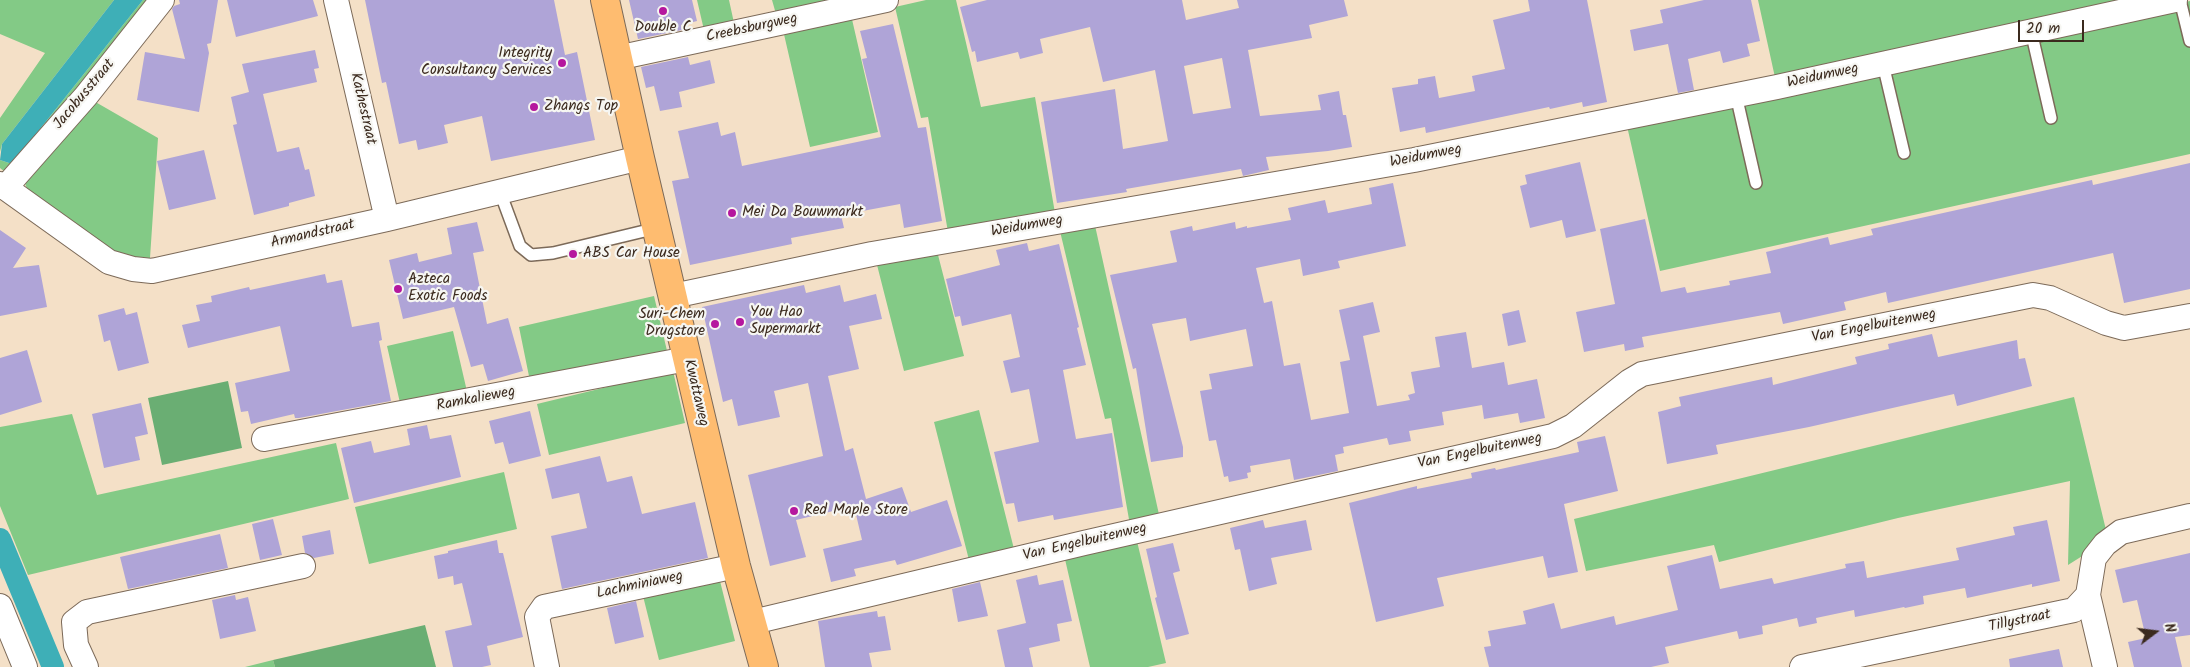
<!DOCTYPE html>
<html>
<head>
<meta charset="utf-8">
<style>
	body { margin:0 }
	#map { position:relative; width:2190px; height:667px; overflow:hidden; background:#f4e0c7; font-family:Kalam,sans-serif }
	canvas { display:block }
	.north { position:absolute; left:2130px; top:607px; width:50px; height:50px; -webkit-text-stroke:4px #f6f6f2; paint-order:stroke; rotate:75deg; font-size:14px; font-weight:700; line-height:20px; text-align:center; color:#3b2a1e }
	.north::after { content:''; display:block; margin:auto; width:18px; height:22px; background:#3b2a1e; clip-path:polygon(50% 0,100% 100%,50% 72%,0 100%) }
	.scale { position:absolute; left:2018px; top:20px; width:66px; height:22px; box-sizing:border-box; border:2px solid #3b2a1e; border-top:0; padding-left:6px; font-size:15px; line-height:18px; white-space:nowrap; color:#3b2a1e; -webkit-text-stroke:4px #f6f6f2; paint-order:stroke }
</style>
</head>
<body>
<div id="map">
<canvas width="2190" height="667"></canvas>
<div class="north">N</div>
<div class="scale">20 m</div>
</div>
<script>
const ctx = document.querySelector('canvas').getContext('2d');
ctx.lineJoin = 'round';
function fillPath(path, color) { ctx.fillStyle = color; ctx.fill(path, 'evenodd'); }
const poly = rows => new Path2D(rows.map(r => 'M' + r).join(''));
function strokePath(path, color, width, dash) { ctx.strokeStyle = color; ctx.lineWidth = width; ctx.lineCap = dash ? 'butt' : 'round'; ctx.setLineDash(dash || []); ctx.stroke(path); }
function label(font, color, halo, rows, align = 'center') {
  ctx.font = font + ' Kalam,sans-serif'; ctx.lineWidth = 4.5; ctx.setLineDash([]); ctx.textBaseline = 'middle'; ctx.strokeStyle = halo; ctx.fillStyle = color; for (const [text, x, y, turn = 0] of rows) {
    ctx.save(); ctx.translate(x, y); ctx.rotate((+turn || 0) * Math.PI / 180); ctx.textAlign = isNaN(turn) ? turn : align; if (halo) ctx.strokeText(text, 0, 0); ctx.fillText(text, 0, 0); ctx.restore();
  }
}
const green = poly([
	[0,0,114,0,2,144,0,152,0,118,45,53,0,34],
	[143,0,157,0,5,172,0,168,0,160,12,164],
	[697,0,729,0,734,23,704,30],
	[772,0,839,0,776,14],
	[926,0,956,0,981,107,1035,97,1055,213,948,232,928,117,921,118,895,7],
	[1758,0,2148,0,1776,82],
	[2190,1,2190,154,1660,271,1627,126],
	[851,15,878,132,810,147,783,30],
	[92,100,158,138,150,258,129,257,101,249,27,189,25,183],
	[1094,221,1160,519,1130,525,1111,418,1105,419,1059,227],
	[937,251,964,356,904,371,876,261],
	[654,296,668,355,531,386,519,327],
	[453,331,469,400,403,416,387,346],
	[673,371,685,423,549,455,537,404],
	[2074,397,2106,530,2087,553,2068,565,2070,481,1898,518,1719,562,1714,545,1586,571,1574,519],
	[979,410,1015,553,970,564,934,422],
	[72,414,97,495,336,443,349,499,28,575,0,506,0,427],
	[504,472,517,529,369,564,355,507],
	[1136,537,1166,663,1148,667,1090,667,1064,555],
	[719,577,735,641,659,660,643,596],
	[273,660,275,667,245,667]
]);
const forest = poly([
	[228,381,242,448,162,465,148,398],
	[425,625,436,667,275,667,273,660]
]);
const water = poly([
	[114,0,143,0,12,164,0,160,2,144]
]);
const canal = poly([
	[0,539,53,667]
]);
const building = poly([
	[179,0,218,0,211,43,207,44,209,53,199,112,137,100,145,52,185,59,172,9,174,6,180,4],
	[227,0,313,0,318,16,236,37],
	[365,0,554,0,565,55,577,52,595,140,491,161,482,116,444,125,448,143,418,150,416,140,399,144,386,82,382,83],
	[629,0,692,0,697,21,681,25,682,30,638,39],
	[987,0,1182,0,1186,20,1239,8,1237,0,1344,0,1348,16,1309,25,1312,38,1248,50,1260,116,1321,110,1318,95,1339,91,1343,115,1346,115,1352,147,1328,151,1266,157,1269,170,1243,176,1241,169,1126,189,1127,192,1057,203,1041,102,1115,89,1123,149,1168,141,1155,70,1103,82,1090,27,1040,39,1043,53,1020,59,1018,52,977,62,975,51,972,52,960,7],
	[1222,58,1231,108,1193,114,1184,66],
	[1528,0,1587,0,1607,102,1583,107,1582,102,1550,109,1549,107,1426,133,1425,127,1400,132,1392,88,1418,84,1418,79,1435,76,1439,98,1475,91,1472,76,1505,69,1493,20,1530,11],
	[1704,0,1751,0,1760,41,1747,44,1750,56,1723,63,1720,51,1688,59,1694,90,1678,93,1668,44,1634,51,1630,30,1663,23,1660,10],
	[893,24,918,128,926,127,942,221,904,228,900,204,841,215,844,228,791,238,792,244,690,265,672,181,689,178,678,131,718,122,721,136,735,132,742,166,881,137,862,59,867,58,860,31],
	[315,50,319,68,314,69,317,82,263,94,277,152,299,147,305,170,309,169,315,196,289,203,289,206,254,215,233,125,237,124,231,97,249,92,242,64],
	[688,57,690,65,710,60,715,83,679,92,682,107,660,111,654,86,646,88,641,67],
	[204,150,216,199,169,210,157,161],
	[1580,162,1596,231,1566,238,1562,220,1530,228,1520,186,1527,184,1525,175],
	[2190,163,2190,289,2124,303,2113,253,1888,303,1886,292,1844,302,1846,310,1783,324,1780,312,1642,337,1644,347,1625,351,1624,344,1584,352,1576,312,1615,304,1600,229,1645,219,1661,292,1685,287,1687,293,1730,285,1729,281,1771,273,1766,252,1828,237,1830,245,1873,235,1871,229,2092,180,2093,185],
	[1393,183,1406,246,1338,261,1340,268,1303,276,1300,259,1256,268,1264,303,1272,301,1284,366,1300,363,1311,420,1349,413,1340,362,1350,360,1339,310,1373,302,1380,332,1363,336,1377,406,1410,400,1408,395,1415,393,1411,372,1440,367,1435,337,1466,332,1472,368,1504,362,1508,385,1537,379,1545,418,1520,423,1518,413,1484,419,1482,405,1442,412,1444,425,1409,431,1411,441,1389,445,1387,438,1343,447,1344,453,1335,455,1338,471,1294,480,1290,459,1250,466,1251,472,1247,473,1248,478,1229,482,1228,476,1224,477,1216,440,1209,441,1200,391,1212,389,1209,374,1253,366,1246,329,1190,341,1186,318,1152,324,1183,447,1183,457,1151,462,1136,368,1133,369,1110,275,1177,262,1170,231,1192,226,1193,231,1235,222,1236,229,1247,226,1247,228,1291,220,1288,208,1325,200,1328,213,1372,204,1369,188],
	[477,222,484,251,473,253,487,324,508,318,523,371,488,381,483,364,471,367,454,307,403,319,389,260,417,253,419,262,452,254,447,228],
	[0,230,26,248,13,268,39,265,47,307,0,316],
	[1027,243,1029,251,1059,244,1079,327,1077,328,1086,365,1063,370,1076,439,1112,433,1123,507,1054,520,1053,515,1018,522,1014,503,1006,504,994,452,1039,442,1029,389,1011,393,1003,361,1020,357,1011,314,962,326,960,316,955,317,946,279,1000,265,996,250],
	[325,274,327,283,342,280,352,327,379,322,382,340,379,341,391,401,299,418,295,418,294,414,251,424,248,411,241,412,235,383,290,371,280,326,188,348,182,325,200,321,196,305,212,302,211,296,249,287,250,290],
	[804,285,806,293,840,285,844,302,876,294,882,319,849,326,859,369,828,376,845,451,853,448,866,499,902,487,911,512,947,500,962,546,897,565,895,560,854,569,856,576,831,582,823,549,862,540,854,506,796,520,806,557,770,566,748,475,823,456,808,383,774,391,780,417,738,426,732,399,723,402,702,307],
	[124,308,126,315,137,312,149,363,118,371,110,340,104,342,98,315],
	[1519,310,1526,342,1508,346,1502,314],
	[1932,334,1938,357,2017,340,2019,359,2025,358,2032,386,1957,406,1954,394,1809,427,1716,445,1718,454,1667,464,1658,412,1681,406,1679,397,1772,377,1773,385,1857,364,1855,357,1889,349,1888,344],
	[27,350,42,402,0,415,0,358],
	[141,403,148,434,135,437,140,460,104,468,92,414],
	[530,411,541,456,509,464,503,442,495,444,489,421],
	[427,425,430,439,451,435,461,477,354,503,341,448,371,441,374,453,410,445,407,429],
	[1605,436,1618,491,1564,504,1578,572,1548,578,1543,556,1437,578,1444,606,1376,622,1349,503,1417,486,1417,489,1472,478,1471,473,1495,468,1496,470,1579,452,1577,442],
	[600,456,607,482,632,476,642,514,695,502,708,558,562,589,551,536,587,528,579,493,552,499,545,469],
	[273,519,282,555,260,560,252,524],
	[1263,520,1265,528,1306,520,1312,550,1271,558,1277,584,1249,591,1240,549,1235,550,1230,528],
	[2047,520,2060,581,2032,587,2032,584,1967,598,1965,588,1923,596,1924,604,1905,608,1904,607,1855,617,1854,610,1816,618,1817,623,1799,627,1797,618,1762,626,1763,634,1739,639,1737,631,1665,647,1669,663,1651,667,1489,667,1484,647,1491,646,1488,631,1526,624,1523,611,1554,603,1561,629,1614,616,1616,625,1678,610,1667,566,1712,555,1720,589,1772,578,1774,584,1846,568,1845,564,1864,561,1867,578,1959,560,1956,548,2015,535,2013,527],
	[330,530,334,554,314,558,305,553,302,536],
	[220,534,228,568,128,589,120,557],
	[497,540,499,553,503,553,523,637,487,646,491,665,482,667,453,667,445,631,472,625,462,583,454,585,453,576,438,579,434,556,448,553,448,551],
	[1173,543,1180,571,1173,573,1189,634,1166,640,1155,598,1157,597,1146,549],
	[2190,553,2190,635,2175,637,2182,667,2134,667,2128,642,2146,638,2137,600,2123,603,2115,570],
	[1037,575,1039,585,1063,580,1072,621,1057,624,1060,641,1029,648,1033,667,1005,667,997,630,1026,623,1016,580],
	[980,582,988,616,958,622,952,589],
	[235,595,236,600,248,597,256,631,220,639,212,600],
	[636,601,644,637,615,644,607,608],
	[877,611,878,617,885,616,891,650,869,653,872,667,825,667,818,621],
	[2059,649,2063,667,2010,667,2009,659]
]);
const service = poly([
	[2180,0,2190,41],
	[2031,31,2051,118],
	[1883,64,1904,153],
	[1736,95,1756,183],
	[500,192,520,246,531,255,553,253,657,228]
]);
const minor = poly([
	[336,0,387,219],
	[617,58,886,0],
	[0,184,109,262,133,269,152,271,387,219,640,158],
	[5,188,86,96,162,0],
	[673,296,872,254,1414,160,1777,87,2175,0],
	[264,439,687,359],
	[2088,595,2105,667],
	[0,606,25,667],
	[753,622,1084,543,1553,436,1573,426,1630,381,1642,374,2033,295,2050,298,2106,323,2124,328,2190,316],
	[86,667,76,645,74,622,87,612,303,566],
	[547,667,537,617,544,607,736,566],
	[1802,667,2074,610,2088,595,2094,558,2105,544,2121,532,2190,516]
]);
const primary = poly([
	[605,0,640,158,736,566,764,667]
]);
const markers = [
	[663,11,5,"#b5179e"],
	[562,63,5,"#b5179e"],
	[534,107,5,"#b5179e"],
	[732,213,5,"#b5179e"],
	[573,254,5,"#b5179e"],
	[398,289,5,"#b5179e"],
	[740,322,5,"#b5179e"],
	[715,324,5,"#b5179e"],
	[794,511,5,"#b5179e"]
];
const poiNames = [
	["Double C",663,28,"center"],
	["Integrity",552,54,"right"],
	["Consultancy Services",552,71,"right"],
	["Zhangs Top",544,107],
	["Mei Da Bouwmarkt",742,213],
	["ABS Car House",583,254],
	["Azteca",408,280],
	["Exotic Foods",408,297],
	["You Hao",750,313],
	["Supermarkt",750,330],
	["Suri-Chem",705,315,"right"],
	["Drugstore",705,332,"right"],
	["Red Maple Store",804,511]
];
const streetNames = [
	["Creebsburgweg",752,29,-12],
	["Weidumweg",1823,77,-12],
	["Jacobusstraat",85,95,-50],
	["Kathestraat",362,109,77],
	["Weidumweg",1426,157,-11],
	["Weidumweg",1027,227,-10],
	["Armandstraat",313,235,-13],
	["Van Engelbuitenweg",1874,327,-11],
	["Kwattaweg",695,393,77],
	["Ramkalieweg",476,400,-11],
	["Van Engelbuitenweg",1480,452,-12],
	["Van Engelbuitenweg",1085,543,-13],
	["Lachminiaweg",640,586,-12],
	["Tillystraat",2020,622,-12]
];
fillPath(green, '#83ca86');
fillPath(forest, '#6aae73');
fillPath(water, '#3eafb7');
strokePath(canal, '#3eafb7', 22);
fillPath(building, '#afa4d7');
strokePath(service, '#7c6a59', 14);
strokePath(minor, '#7c6a59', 26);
strokePath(primary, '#7c6a59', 30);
strokePath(service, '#fff', 11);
strokePath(minor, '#fff', 24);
strokePath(primary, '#febc70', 28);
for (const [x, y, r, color] of markers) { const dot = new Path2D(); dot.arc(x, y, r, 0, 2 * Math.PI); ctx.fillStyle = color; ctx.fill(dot); strokePath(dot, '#f6f6f2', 2); }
label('15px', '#3b2a1e', '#f6f6f2', poiNames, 'left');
label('15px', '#3b2a1e', '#f6f6f2', streetNames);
</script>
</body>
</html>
